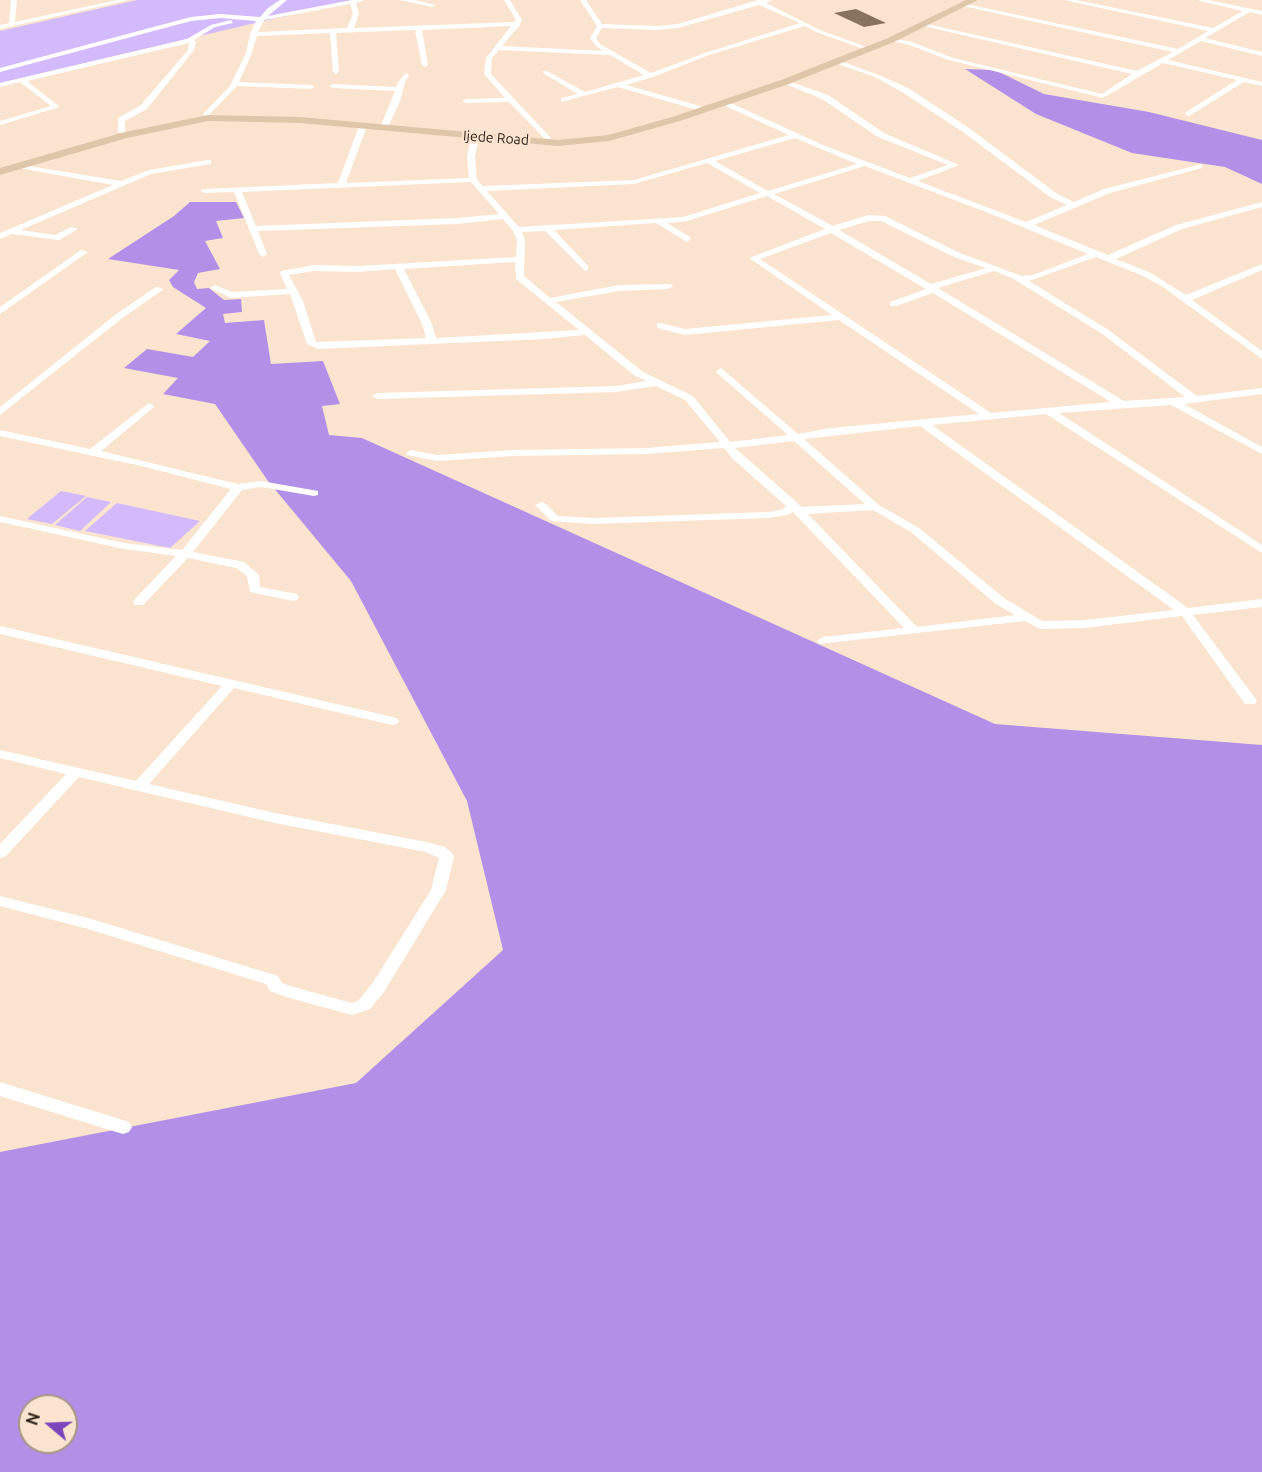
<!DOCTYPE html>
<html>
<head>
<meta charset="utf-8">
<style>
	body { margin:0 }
	#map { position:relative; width:1262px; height:1472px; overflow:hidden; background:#fbe4cf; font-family:Ubuntu,sans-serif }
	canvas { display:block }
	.north { position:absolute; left:18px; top:1394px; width:60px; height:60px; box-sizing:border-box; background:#fbe4cf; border:2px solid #a69586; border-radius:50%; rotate:289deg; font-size:16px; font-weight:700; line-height:24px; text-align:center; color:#271f18 }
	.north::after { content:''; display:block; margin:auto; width:21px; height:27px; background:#7c45bb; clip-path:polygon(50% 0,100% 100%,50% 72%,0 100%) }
</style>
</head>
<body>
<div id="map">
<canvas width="1262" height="1472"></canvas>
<div class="north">N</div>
</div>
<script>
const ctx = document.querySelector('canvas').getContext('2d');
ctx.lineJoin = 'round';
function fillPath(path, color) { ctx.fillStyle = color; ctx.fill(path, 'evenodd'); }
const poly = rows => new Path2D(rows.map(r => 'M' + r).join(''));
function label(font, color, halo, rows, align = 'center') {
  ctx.font = font + ' Ubuntu,sans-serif'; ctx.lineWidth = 5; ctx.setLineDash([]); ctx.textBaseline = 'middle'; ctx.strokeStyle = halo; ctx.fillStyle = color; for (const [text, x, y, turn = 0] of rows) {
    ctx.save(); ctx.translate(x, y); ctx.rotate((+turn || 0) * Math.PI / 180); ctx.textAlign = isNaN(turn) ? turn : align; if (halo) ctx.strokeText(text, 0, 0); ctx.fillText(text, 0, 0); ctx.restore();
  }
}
const green = poly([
	[137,0,353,0,0,83,0,31],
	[61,491,86,496,52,524,27,519],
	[87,497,111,502,80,531,55,525],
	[117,503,200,521,170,548,85,531]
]);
const forest = poly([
	[965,69,995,70,1044,94,1149,112,1262,140,1262,184,1225,167,1132,153,1036,114],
	[190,202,236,202,244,218,216,221,223,238,205,241,220,269,198,273,194,282,197,289,209,288,224,300,241,299,242,312,223,314,225,323,264,320,271,364,323,361,340,404,322,406,329,435,362,438,995,724,1262,745,1262,1472,0,1472,0,1152,356,1083,503,950,467,801,351,581,268,481,215,404,163,394,178,378,124,368,147,349,193,357,210,341,176,334,206,308,173,287,169,280,179,270,108,259,174,216],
	[30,1406,66,1406,66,1442,30,1442]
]);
const building = poly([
	[856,9,886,23,864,27,834,13]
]);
const street = poly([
	[11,0,17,0,15,22,117,0,129,0,0,29,0,25,9,23,11,0],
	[280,0,287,0,268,16,352,0,365,0,356,3,359,14,354,28,514,22,516,20,504,0,510,0,522,20,520,25,502,46,603,51,596,46,590,38,597,26,580,0,586,0,602,24,657,26,678,24,758,0,772,0,766,3,820,30,866,47,861,48,816,32,805,26,709,55,653,77,626,85,700,106,701,108,697,110,618,87,561,102,561,98,578,94,543,73,543,71,547,71,585,92,644,75,610,55,499,50,492,58,491,74,550,137,551,139,547,141,509,102,466,103,462,101,466,99,505,98,484,74,486,58,511,26,422,30,428,65,425,67,422,65,415,30,336,33,339,72,336,74,333,72,330,33,257,36,252,53,239,82,311,85,315,87,311,89,237,86,207,117,203,115,204,113,230,86,246,53,250,34,256,21,220,18,191,21,0,72,0,68,191,17,220,14,260,17,268,8,280,0],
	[350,4,353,14,347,28,258,32,264,20,350,4],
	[759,5,800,23,705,53,651,73,600,44,596,38,602,28,657,30,678,28,759,5],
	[399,0,414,0,436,5,433,7,399,0],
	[1064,0,1076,0,1213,28,1243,11,1196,0,1208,0,1262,11,1262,15,1250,12,1205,38,1262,52,1262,56,1201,41,1168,60,1262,82,1262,86,1244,82,1189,116,1185,114,1186,112,1237,80,1163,63,1103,98,949,60,909,45,888,40,891,38,912,42,953,58,1102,94,1132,74,919,25,922,23,1137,71,1173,52,958,5,961,3,1178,49,1208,31,1064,0],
	[231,20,233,23,215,27,194,40,196,42,194,50,147,109,125,121,125,134,118,132,118,118,141,105,188,50,189,43,27,81,60,107,0,125,0,121,51,106,20,82,0,87,0,83,187,39,211,25,231,20],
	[837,60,879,75,908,88,969,128,1056,193,1074,202,1104,189,1202,164,1202,168,1110,193,1034,225,1108,255,1176,225,1262,202,1262,207,1182,229,1116,259,1149,272,1186,295,1262,264,1262,270,1192,300,1262,351,1262,359,1163,287,1143,276,1096,257,1029,281,1107,329,1197,396,1262,388,1262,394,1184,404,1262,447,1262,454,1171,405,1059,413,1262,545,1262,553,1046,414,932,425,1188,608,1262,599,1262,607,1193,615,1255,698,1257,701,1255,704,1245,704,1182,616,1085,628,1040,629,1025,621,819,644,817,641,823,637,904,628,793,512,788,515,768,518,593,524,551,521,535,505,541,502,545,503,558,516,593,518,768,512,781,510,786,506,733,459,724,448,646,454,514,456,437,461,407,455,406,453,411,450,437,455,514,450,646,448,720,442,685,400,656,386,616,392,377,399,372,396,377,393,616,386,647,381,635,376,585,335,544,339,318,349,307,344,290,294,231,298,210,288,215,285,232,292,287,289,280,273,281,271,314,265,358,266,516,257,517,240,513,231,503,219,457,224,258,231,267,254,263,257,259,254,234,192,204,193,200,191,204,189,338,183,359,126,363,124,367,126,346,183,469,178,467,157,471,137,475,135,479,137,475,157,477,180,483,186,634,180,789,135,721,104,720,102,724,100,823,145,910,178,948,165,878,137,822,99,783,83,783,81,785,80,828,95,884,133,959,165,918,181,1026,222,1067,205,1050,197,963,132,902,92,875,77,835,63,837,60],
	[795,138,857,164,768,191,715,161,795,138],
	[707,163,760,193,683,217,519,227,487,191,634,184,707,163],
	[865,166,991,214,1088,254,1033,275,1022,276,960,253,885,216,868,215,833,226,774,194,865,166],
	[471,182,499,214,457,218,256,226,242,192,471,182],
	[767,196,825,229,749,258,832,315,685,329,660,323,657,324,657,328,685,335,839,320,979,414,831,428,798,434,721,368,716,371,717,373,788,435,730,442,693,396,643,372,556,302,619,291,668,289,673,286,671,284,619,285,550,298,524,276,525,240,522,232,545,231,585,271,588,270,588,266,554,230,656,223,687,242,691,239,690,237,667,223,687,221,767,196],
	[869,221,881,221,954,257,986,268,931,284,839,230,869,221],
	[831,233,926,289,890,302,890,306,896,306,933,293,1111,402,991,413,760,259,831,233],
	[515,262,516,279,579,330,436,338,432,324,404,269,515,262],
	[395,269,422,324,426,338,316,342,303,301,289,275,314,271,358,272,395,269],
	[994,271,1012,278,1101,333,1185,397,1124,401,938,288,994,271],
	[920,426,1174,610,1085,620,1042,621,1004,598,919,528,879,505,804,439,920,426],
	[794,441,865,504,802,507,735,448,794,441],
	[873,510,911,532,996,604,1015,615,917,627,808,514,873,510],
	[406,73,409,75,405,82,400,101,389,125,385,127,381,125,395,91,333,88,329,86,333,84,396,87,399,81,406,73],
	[208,160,211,160,211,164,151,174,21,230,55,235,71,227,78,229,59,240,12,234,0,239,0,233,113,185,19,168,16,168,16,164,121,181,149,170,208,160],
	[81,250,88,252,0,314,0,307,81,250],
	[156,287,164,289,121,319,0,415,0,407,115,315,156,287],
	[149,403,154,406,153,408,101,451,238,484,261,481,318,491,318,495,314,496,261,487,242,490,193,552,244,562,259,575,260,587,297,594,299,597,297,600,293,601,250,592,247,576,236,568,188,558,143,605,135,605,133,602,135,599,176,556,124,549,0,522,0,516,124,543,182,550,231,489,141,466,0,436,0,430,90,449,149,403],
	[0,626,397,718,399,721,397,724,392,725,234,688,149,784,275,813,426,842,445,847,452,853,454,857,446,890,384,992,370,1009,352,1015,286,997,270,991,266,984,88,929,0,906,0,896,88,918,278,976,282,983,290,986,352,1003,358,1001,372,984,431,890,439,858,426,852,275,823,79,777,5,857,0,858,0,844,66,774,0,758,0,750,136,781,222,686,0,634,0,626],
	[0,1082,123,1120,129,1122,132,1127,129,1132,123,1134,0,1096,0,1082]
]);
const secondary = poly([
	[966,0,978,0,894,42,789,84,680,121,609,141,558,146,300,123,208,121,127,138,0,175,0,168,121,133,208,115,300,117,558,140,608,135,672,117,781,80,888,38,966,0]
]);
const farStreetnames = [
	["Ijede Road",496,138,4]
];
fillPath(green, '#d3bafc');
fillPath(forest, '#b390e7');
fillPath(building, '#887361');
fillPath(street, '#fff');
fillPath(secondary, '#e0c6a9');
label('14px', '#271f18', '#fbe4cf', farStreetnames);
</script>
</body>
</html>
